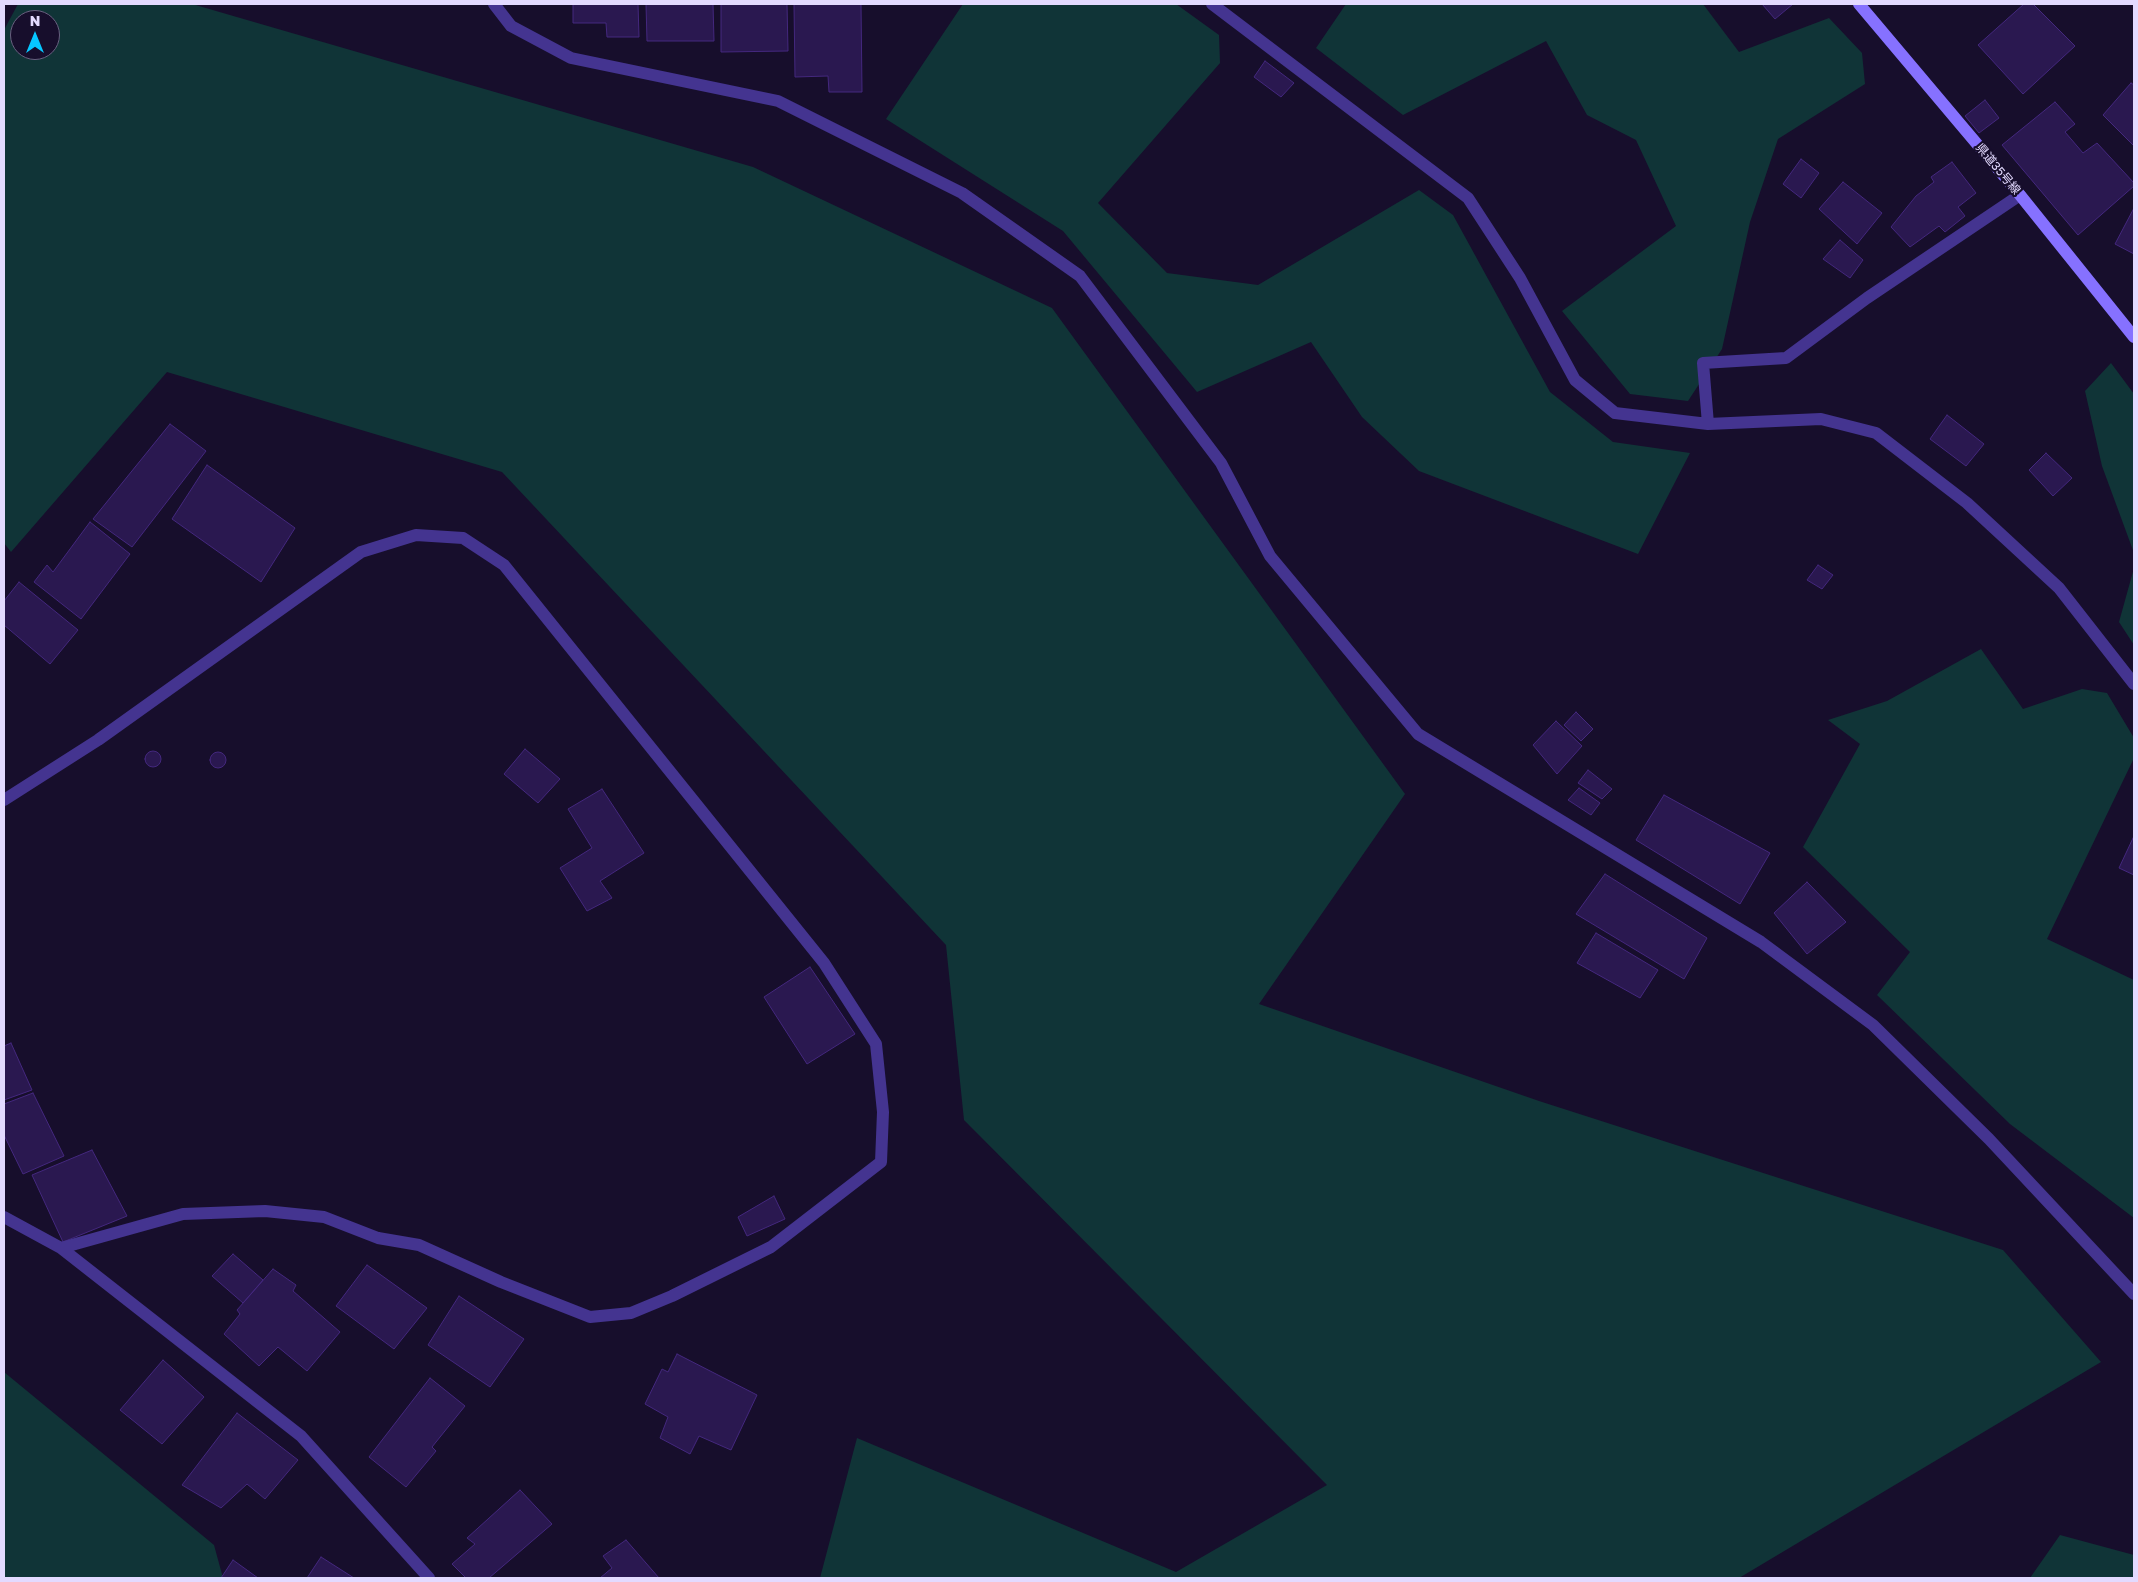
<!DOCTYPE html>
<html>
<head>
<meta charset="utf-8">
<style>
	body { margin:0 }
	#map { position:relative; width:2138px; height:1582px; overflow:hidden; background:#170e2c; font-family:"Golos Text",sans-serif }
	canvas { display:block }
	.frame { position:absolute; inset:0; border:5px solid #e3daff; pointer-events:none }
	.north { position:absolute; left:10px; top:10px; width:50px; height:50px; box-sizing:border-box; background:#170e2c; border:1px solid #696080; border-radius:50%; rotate:0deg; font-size:14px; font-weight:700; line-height:20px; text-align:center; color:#e3daff }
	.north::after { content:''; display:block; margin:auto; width:18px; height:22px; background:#06c6ff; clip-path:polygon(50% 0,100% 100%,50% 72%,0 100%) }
</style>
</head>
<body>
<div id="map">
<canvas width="2138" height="1582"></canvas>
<div class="frame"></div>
<div class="north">N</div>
</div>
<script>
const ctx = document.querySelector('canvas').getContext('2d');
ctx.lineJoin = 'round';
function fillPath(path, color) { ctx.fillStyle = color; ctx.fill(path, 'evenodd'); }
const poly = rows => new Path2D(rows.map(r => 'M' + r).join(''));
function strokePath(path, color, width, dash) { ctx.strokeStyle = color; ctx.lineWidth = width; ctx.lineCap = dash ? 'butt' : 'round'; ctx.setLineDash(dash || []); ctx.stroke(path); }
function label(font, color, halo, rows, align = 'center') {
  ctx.font = font + ' "Golos Text","Noto Sans JP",sans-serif'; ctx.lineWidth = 4.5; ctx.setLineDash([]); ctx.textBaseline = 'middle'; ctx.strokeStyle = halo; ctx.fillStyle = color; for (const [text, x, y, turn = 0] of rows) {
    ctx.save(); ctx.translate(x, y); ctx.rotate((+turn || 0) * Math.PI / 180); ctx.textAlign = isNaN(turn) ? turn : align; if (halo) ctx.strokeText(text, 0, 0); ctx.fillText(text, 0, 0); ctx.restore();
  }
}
const green = poly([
	[18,4,192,4,753,167,1052,308,1405,794,1259,1004,1539,1101,2003,1250,2101,1362,1739,1578,820,1578,857,1438,1176,1572,1327,1485,964,1120,946,945,502,472,167,372,11,552,4,543,4,30],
	[20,20,50,20,50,50,20,50],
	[963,4,1176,4,1219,35,1220,63,1098,203,1167,273,1258,285,1419,190,1453,215,1550,392,1613,442,1690,453,1638,554,1419,471,1362,417,1311,342,1197,392,1063,231,886,119],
	[1346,4,1703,4,1739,52,1829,18,1862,53,1865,84,1778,139,1750,222,1722,349,1688,401,1630,394,1562,311,1676,226,1636,140,1587,115,1546,41,1403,115,1316,48],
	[2111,363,2134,394,2134,553,2102,466,2085,391],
	[2134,568,2134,645,2119,622],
	[1981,649,2023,709,2082,689,2107,693,2134,738,2134,758,2047,939,2134,980,2134,1218,2010,1124,1877,995,1910,952,1803,847,1860,744,1828,720,1887,701],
	[4,1372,214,1545,223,1578,4,1578],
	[2060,1535,2134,1555,2134,1578,2030,1578]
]);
const building = poly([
	[573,4,638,4,639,37,607,37,606,23,573,23,573,4],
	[646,4,713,4,714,41,647,41,646,4],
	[721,4,787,4,788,51,721,52,721,4],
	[794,4,861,4,862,92,829,92,828,76,795,77,794,4],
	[1762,4,1793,4,1775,19,1762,4],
	[2024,4,2033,4,2075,46,2023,94,1978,45,2024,4],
	[1265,61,1294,83,1281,97,1254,77,1265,61],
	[2131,83,2134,85,2134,146,2103,115,2131,83],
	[1985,100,1999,118,1979,133,1965,116,1985,100],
	[2055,102,2075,124,2065,132,2083,153,2097,143,2134,183,2134,186,2078,235,2002,145,2055,102],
	[1801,159,1819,173,1801,198,1783,184,1801,159],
	[1952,162,1976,193,1958,207,1965,216,1945,232,1939,226,1910,247,1891,227,1916,196,1934,182,1931,177,1952,162],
	[1843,182,1882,213,1857,244,1819,209,1843,182],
	[2134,208,2134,254,2115,244,2134,208],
	[1840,240,1863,260,1850,278,1823,259,1840,240],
	[1947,415,1984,444,1966,466,1930,439,1947,415],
	[170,424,206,451,132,547,93,519,170,424],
	[2046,453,2072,478,2053,496,2029,470,2046,453],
	[207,465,295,528,261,582,172,519,207,465],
	[90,522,130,554,81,619,34,582,47,565,53,572,90,522],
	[1818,565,1833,575,1822,589,1807,580,1818,565],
	[19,582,78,630,50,664,4,625,4,601,19,582],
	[1576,712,1593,729,1581,741,1564,725,1576,712],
	[1556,721,1582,746,1557,774,1533,745,1556,721],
	[525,749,560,779,538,803,504,774,525,749],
	'145 759a8 8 0 1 1 16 0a8 8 0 1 1-16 0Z',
	'210 760a8 8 0 1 1 16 0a8 8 0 1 1-16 0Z',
	[1588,770,1612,789,1602,799,1578,783,1588,770],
	[1579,788,1600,803,1591,815,1568,800,1579,788],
	[602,789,644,853,600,881,612,898,587,911,560,868,592,848,568,809,602,789],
	[1664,795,1770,853,1740,904,1636,840,1664,795],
	[2134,836,2134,875,2119,868,2134,836],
	[1605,874,1707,938,1684,979,1576,914,1605,874],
	[1807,882,1846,922,1807,954,1774,913,1807,882],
	[1596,933,1658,970,1640,998,1577,963,1596,933],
	[810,967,855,1034,807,1064,764,997,810,967],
	[11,1043,32,1090,4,1100,4,1046,11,1043],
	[33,1093,64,1156,23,1174,4,1135,4,1104,33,1093],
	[92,1150,127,1216,63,1242,32,1175,92,1150],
	[774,1196,785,1219,747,1236,738,1217,774,1196],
	[233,1254,263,1280,243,1303,212,1276,233,1254],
	[367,1265,427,1308,394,1349,336,1306,367,1265],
	[273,1269,296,1285,293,1291,340,1332,307,1371,278,1347,259,1366,224,1334,240,1314,237,1310,273,1269],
	[459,1296,524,1339,490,1387,428,1345,459,1296],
	[677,1354,757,1395,731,1450,699,1436,690,1454,660,1438,668,1417,645,1404,662,1369,668,1372,677,1354],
	[163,1360,204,1397,162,1444,120,1410,163,1360],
	[430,1378,465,1406,432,1447,436,1451,406,1487,369,1457,430,1378],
	[237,1413,298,1460,265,1499,247,1484,221,1508,182,1485,237,1413],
	[520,1490,552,1524,489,1578,466,1578,452,1564,475,1544,467,1538,520,1490],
	[626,1540,659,1578,600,1578,612,1568,603,1556,626,1540],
	[321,1557,354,1578,307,1578,321,1557],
	[233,1560,258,1578,221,1578,233,1560]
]);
const street = poly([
	[494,4,511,26,571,58,778,101,962,193,1080,276,1221,463,1270,556,1418,734,1761,942,1873,1025,1989,1139,2134,1294],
	[1212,4,1468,198,1520,278,1575,380,1615,413,1708,424,1821,419,1876,433,1967,503,2059,588,2134,684],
	[1708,424,1703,363,1786,358,1867,298,2020,195],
	[4,800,98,740,361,552,416,535,463,538,504,565,824,963,876,1044,883,1112,881,1162,771,1247,672,1296,631,1313,590,1317,501,1282,419,1245,378,1238,324,1217,265,1211,183,1214,61,1248],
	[4,1217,61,1248,301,1436,429,1578]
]);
const secondary = poly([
	[1859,4,2020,195,2134,337]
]);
const streetNames = [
	["県道35号線",1998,169,50]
];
fillPath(green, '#103437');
fillPath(building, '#2a1850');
strokePath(building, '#44287e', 1);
strokePath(street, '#443490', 12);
strokePath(secondary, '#8671ff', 12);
label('12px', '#e3daff', '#170e2c', streetNames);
</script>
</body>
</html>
